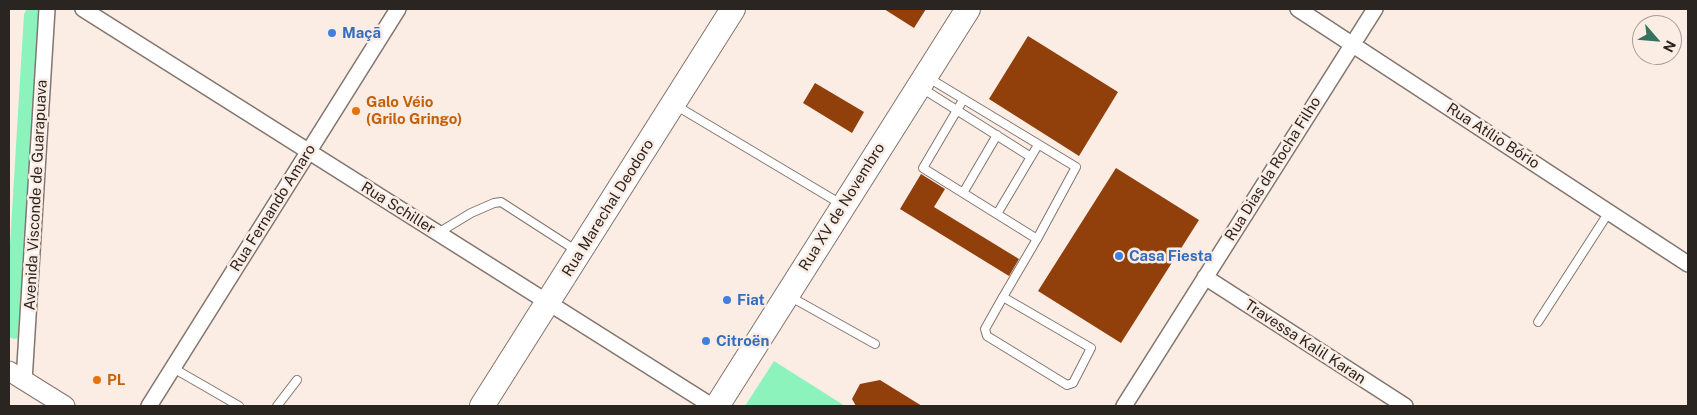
<!DOCTYPE html>
<html>
<head>
<meta charset="utf-8">
<style>
	body { margin:0 }
	#map { position:relative; width:1697px; height:415px; overflow:hidden; background:#fbece4; font-family:"Public Sans",sans-serif }
	canvas { display:block }
	.frame { position:absolute; inset:0; border:10px solid #2b2522; pointer-events:none }
	.north { position:absolute; left:1632px; top:15px; width:50px; height:50px; box-sizing:border-box; background:#fbece4; border:1px solid #a89c96; border-radius:50%; rotate:117deg; font-size:14px; font-weight:700; line-height:20px; text-align:center; color:#2b2522 }
	.north::after { content:''; display:block; margin:auto; width:18px; height:22px; background:#347360; clip-path:polygon(50% 0,100% 100%,50% 72%,0 100%) }
</style>
</head>
<body>
<div id="map">
<canvas width="1697" height="415"></canvas>
<div class="frame"></div>
<div class="north">N</div>
</div>
<script>
const ctx = document.querySelector('canvas').getContext('2d');
ctx.lineJoin = 'round';
function fillPath(path, color) { ctx.fillStyle = color; ctx.fill(path, 'evenodd'); }
const poly = rows => new Path2D(rows.map(r => 'M' + r).join(''));
function strokePath(path, color, width, dash) { ctx.strokeStyle = color; ctx.lineWidth = width; ctx.lineCap = dash ? 'butt' : 'round'; ctx.setLineDash(dash || []); ctx.stroke(path); }
function label(font, color, halo, rows, align = 'center') {
  ctx.font = font + ' "Public Sans",sans-serif'; ctx.lineWidth = 5; ctx.setLineDash([]); ctx.textBaseline = 'middle'; ctx.strokeStyle = halo; ctx.fillStyle = color; for (const [text, x, y, turn = 0] of rows) {
    ctx.save(); ctx.translate(x, y); ctx.rotate((+turn || 0) * Math.PI / 180); ctx.textAlign = isNaN(turn) ? turn : align; if (halo) ctx.strokeText(text, 0, 0); ctx.fillText(text, 0, 0); ctx.restore();
  }
}
const green = poly([
	[27,9,39,9,41,11,22,335,19,338,14,339,9,337,9,261,24,14],
	[774,361,845,406,745,406]
]);
const building = poly([
	[884,9,926,9,914,28],
	[1028,36,1118,92,1079,156,989,99],
	[815,83,864,112,852,133,803,103],
	[1116,168,1199,220,1121,343,1038,291],
	[921,174,945,189,934,207,1019,259,1009,276,900,209],
	[880,380,922,406,856,406,852,399,860,384]
]);
const service = poly([
	[927,77,1076,167,1037,239,1003,297,1091,348,1073,383,1067,385,987,336,985,329,1003,297],
	[920,87,1031,157],
	[963,100,923,168,1037,239],
	[675,105,841,204],
	[963,193,997,135],
	[997,214,1038,145],
	[438,233,471,213,494,203,501,202,577,251],
	[789,296,875,344],
	[1538,322,1609,212],
	[173,368,239,406],
	[277,406,297,380]
]);
const minor = poly([
	[83,9,712,406],
	[1298,9,1688,264],
	[1205,277,1405,406],
	[24,381,47,9],
	[149,406,398,9],
	[1124,406,1375,9]
]);
const tertiary = poly([
	[9,371,65,406]
]);
const primary = poly([
	[482,406,733,9],
	[717,406,968,9]
]);
const markers = [
	[332,33,5,"#3f7fe0"],
	[356,111,5,"#e8710a"],
	[1119,256,5,"#3f7fe0"],
	[727,300,5,"#3f7fe0"],
	[706,341,5,"#3f7fe0"],
	[97,380,5,"#e8710a"]
];
const shopNames = [
	["Maçã",342,33],
	["Casa Fiesta",1129,256],
	["Fiat",737,300],
	["Citroën",716,341]
];
const foodNames = [
	["Galo Véio",366,102],
	["(Grilo Gringo)",366,119],
	["PL",107,380]
];
const streetNames = [
	["Rua Atílio Bório",1493,136,33],
	["Rua Dias da Rocha Filho",1273,169,-58],
	["Avenida Visconde de Guarapuava",36,195,-87],
	["Rua XV de Novembro",842,207,-58],
	["Rua Fernando Amaro",273,208,-58],
	["Rua Schiller",398,208,32],
	["Rua Marechal Deodoro",608,208,-58],
	["Travessa Kalil Karan",1305,342,33]
];
fillPath(green, '#8df3bd');
fillPath(building, '#913f0b');
strokePath(service, '#82756e', 10);
strokePath(minor, '#82756e', 18);
strokePath(tertiary, '#82756e', 21);
strokePath(primary, '#82756e', 26);
strokePath(service, '#fff', 8);
strokePath(minor, '#fff', 15);
strokePath(tertiary, '#fff', 19);
strokePath(primary, '#fff', 24);
for (const [x, y, r, color] of markers) { const dot = new Path2D(); dot.arc(x, y, r, 0, 2 * Math.PI); ctx.fillStyle = color; ctx.fill(dot); strokePath(dot, '#fbece4', 2); }
label('bold 15px', '#366cbe', '#fbece4', shopNames, 'left');
label('bold 15px', '#c56008', '#fbece4', foodNames, 'left');
label('15px', '#2b2522', '#fbece4', streetNames);
</script>
</body>
</html>
